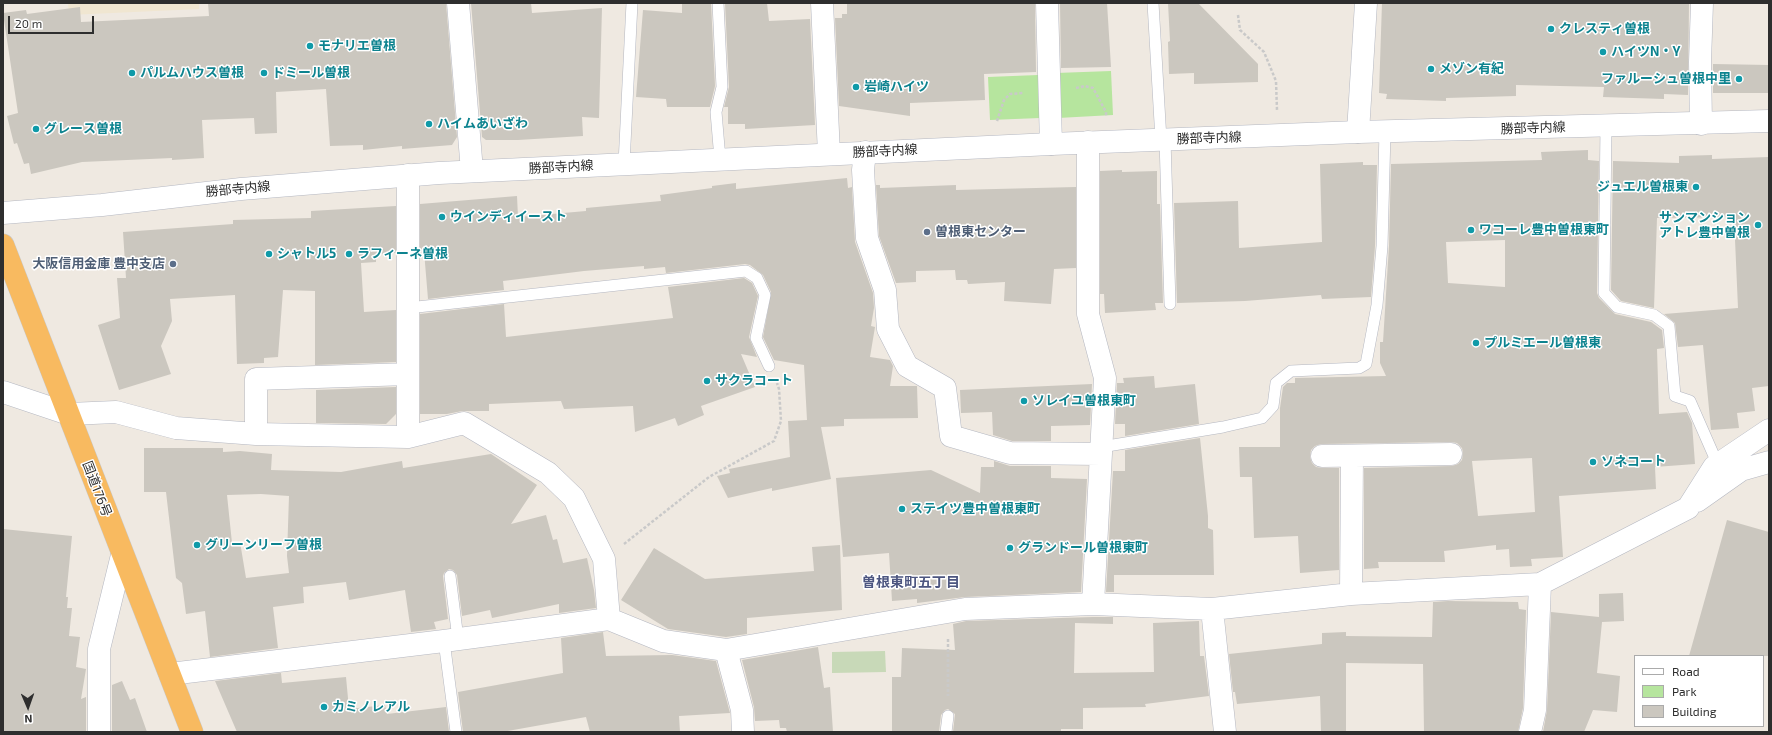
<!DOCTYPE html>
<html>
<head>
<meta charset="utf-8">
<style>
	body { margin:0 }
	#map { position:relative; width:1772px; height:735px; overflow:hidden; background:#efe9e1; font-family:"Exo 2",sans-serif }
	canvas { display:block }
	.frame { position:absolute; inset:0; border:4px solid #2e2e2e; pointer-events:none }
	.legend { position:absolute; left:1634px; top:655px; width:130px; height:72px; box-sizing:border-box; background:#fff; border:1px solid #ababab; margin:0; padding:5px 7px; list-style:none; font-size:12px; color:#2e2e2e }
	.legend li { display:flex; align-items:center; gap:8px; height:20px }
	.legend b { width:20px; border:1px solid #ababab }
	.north { position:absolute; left:8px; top:687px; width:40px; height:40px; -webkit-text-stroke:3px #fff; paint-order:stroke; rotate:178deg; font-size:11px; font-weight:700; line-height:16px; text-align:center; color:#2e2e2e }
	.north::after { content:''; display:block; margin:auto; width:14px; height:18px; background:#2e2e2e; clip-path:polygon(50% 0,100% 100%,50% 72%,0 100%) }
	.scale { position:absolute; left:8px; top:16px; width:86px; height:18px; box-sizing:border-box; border:2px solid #2e2e2e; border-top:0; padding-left:5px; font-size:12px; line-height:14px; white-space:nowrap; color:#2e2e2e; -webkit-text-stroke:3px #fff; paint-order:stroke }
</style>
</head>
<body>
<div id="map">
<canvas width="1772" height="735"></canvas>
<div class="frame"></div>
<ul class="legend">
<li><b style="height:5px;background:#fff"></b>Road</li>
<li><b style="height:11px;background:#b6e59e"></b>Park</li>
<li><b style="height:11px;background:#cbc7bf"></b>Building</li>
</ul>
<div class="north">N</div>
<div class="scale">20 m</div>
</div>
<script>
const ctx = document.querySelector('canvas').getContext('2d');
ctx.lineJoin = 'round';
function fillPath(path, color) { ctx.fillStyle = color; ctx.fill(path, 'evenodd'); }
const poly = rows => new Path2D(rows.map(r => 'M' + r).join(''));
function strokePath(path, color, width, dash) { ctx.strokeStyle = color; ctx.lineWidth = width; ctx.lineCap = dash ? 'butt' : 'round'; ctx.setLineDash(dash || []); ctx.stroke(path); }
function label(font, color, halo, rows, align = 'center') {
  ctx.font = font + ' "Exo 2","Noto Sans JP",sans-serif'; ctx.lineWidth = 3; ctx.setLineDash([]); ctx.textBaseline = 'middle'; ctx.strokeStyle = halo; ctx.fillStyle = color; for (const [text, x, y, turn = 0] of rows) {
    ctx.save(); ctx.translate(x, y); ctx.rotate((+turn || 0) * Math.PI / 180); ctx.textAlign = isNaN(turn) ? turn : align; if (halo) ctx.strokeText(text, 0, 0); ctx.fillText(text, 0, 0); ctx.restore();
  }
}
const education = poly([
	[68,3,199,3,199,9,69,15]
]);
const green = poly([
	[1111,71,1113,115,1058,118,1056,73],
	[1038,75,1040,118,990,120,988,77]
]);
const cemetery = poly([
	[885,651,886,672,832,673,832,652]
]);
const building = poly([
	[208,3,446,3,457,137,452,145,402,149,402,146,363,150,363,145,330,146,326,89,276,92,277,133,255,134,254,118,202,120,204,158,172,160,172,158,82,162,31,174,29,163,24,164,17,143,14,144,7,116,18,113,3,13,26,10,27,14,80,7,81,22,209,16],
	[471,3,531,3,532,13,602,8,599,118,582,117,583,136,518,140,486,140,482,137],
	[682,3,711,3,715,86,710,107,667,107,666,99,636,97,643,10,682,13],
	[725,3,767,3,769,21,810,19,815,125,745,129,745,124,728,124,728,107,724,107,729,87],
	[847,3,1035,3,1036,72,984,74,985,100,910,103,910,116,839,106,835,18,842,18,842,14,847,14],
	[1060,3,1107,3,1111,67,1061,68],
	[1168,3,1198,3,1258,64,1258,82,1194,84,1194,73,1169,74,1168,42,1170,41],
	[1382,3,1689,3,1688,95,1664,94,1664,99,1603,97,1604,87,1516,85,1516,96,1446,98,1446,101,1386,99,1387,94,1379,93],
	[1713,64,1769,65,1769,93,1713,93],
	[1588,150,1588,160,1599,161,1597,293,1599,298,1615,314,1651,322,1662,330,1664,348,1657,349,1659,414,1687,412,1692,423,1695,464,1655,467,1656,489,1559,496,1563,557,1531,559,1532,566,1510,567,1509,549,1496,550,1496,545,1444,551,1445,562,1378,562,1379,568,1364,569,1364,468,1452,466,1458,464,1462,460,1463,453,1462,448,1457,443,1451,442,1321,444,1315,446,1311,450,1310,457,1312,463,1316,467,1322,468,1339,468,1339,570,1300,573,1298,536,1254,538,1252,477,1240,477,1239,447,1280,447,1280,408,1283,387,1287,383,1295,383,1295,378,1386,376,1380,363,1380,342,1383,342,1389,246,1391,164,1542,160,1541,152],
	[1505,240,1505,287,1448,283,1446,242],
	[1532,458,1535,512,1478,516,1472,461],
	[1712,155,1712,159,1769,157,1769,386,1752,388,1755,411,1737,413,1739,428,1711,430,1703,345,1678,347,1675,323,1664,314,1738,308,1734,217,1657,218,1654,308,1621,301,1611,290,1613,161,1679,163,1679,156],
	[1363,162,1363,165,1377,165,1375,246,1371,297,1322,299,1321,295,1245,301,1177,303,1174,203,1238,201,1239,248,1322,242,1320,164],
	[1122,170,1122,172,1157,171,1157,204,1160,204,1163,303,1155,303,1156,310,1105,313,1104,294,1100,294,1100,171],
	[847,178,848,188,852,187,855,242,873,293,874,308,871,326,875,327,870,357,890,360,893,366,890,386,917,386,918,418,844,419,844,426,821,427,831,479,772,491,772,488,728,498,717,476,730,473,729,469,790,457,788,421,807,420,804,365,774,360,763,337,771,292,763,275,750,265,745,264,666,273,665,267,644,269,644,266,584,271,503,281,504,290,428,299,424,251,420,251,420,204,517,196,518,217,586,211,586,208,661,201,660,195,712,188,712,186,736,183,736,189],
	[876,185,880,185,880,188,956,185,956,190,1076,187,1076,268,1054,269,1051,304,1004,301,1005,282,968,284,967,280,956,280,955,270,916,271,916,282,896,283,879,236],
	[396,206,396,253,376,254,376,262,361,263,364,312,396,310,396,362,315,365,315,291,283,290,278,357,264,358,264,363,237,364,235,295,170,299,172,321,161,346,171,374,119,390,98,325,120,318,117,278,126,278,123,232,233,224,233,220,311,218,311,211],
	[744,278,752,283,758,296,749,337,757,357,741,354,755,387,701,406,704,415,678,426,675,418,635,432,633,406,564,409,561,401,489,404,489,411,462,411,447,414,420,414,420,314,504,304,506,337,673,318,668,287],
	[1154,376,1155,388,1195,384,1199,424,1125,436,1125,424,1115,424,1117,383,1124,383,1123,378],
	[1092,384,1090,425,1051,426,1051,441,1012,441,993,435,992,412,961,413,960,390],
	[396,387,396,414,386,424,316,423,316,390],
	[1200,438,1208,516,1208,528,1213,530,1214,575,1114,575,1114,592,1106,592,1113,471,1125,471,1125,450],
	[144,448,223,448,223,452,240,451,272,454,271,470,341,472,402,461,403,468,491,454,537,485,511,524,546,515,553,540,557,539,563,563,587,558,594,590,596,608,559,613,559,604,492,618,490,610,462,616,457,575,453,570,449,569,444,573,443,576,448,619,434,622,436,629,411,632,405,590,349,600,346,582,303,587,304,603,273,607,278,648,210,657,205,611,186,614,182,583,176,578,166,492,144,492],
	[261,494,289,496,287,556,289,573,246,578,240,542,232,543,227,495],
	[994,461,1010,466,1051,466,1051,478,1087,479,1081,592,965,597,917,603,917,599,892,601,889,553,843,557,836,478,931,470,980,493,981,467,994,467],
	[1727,520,1769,532,1769,656,1689,656],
	[3,529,72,536,66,597,68,597,67,608,72,608,69,636,80,637,76,667,86,669,81,699,86,697,86,732,3,732],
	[840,545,842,610,747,618,747,634,726,637,668,629,621,600,654,548,705,579,814,571,812,547],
	[1623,593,1624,621,1602,622,1597,673,1620,676,1617,712,1593,710,1584,732,1543,732,1547,710,1551,612,1599,617,1599,594],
	[1448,601,1518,602,1519,609,1526,610,1523,708,1518,732,1424,732,1423,664,1346,663,1346,732,1321,732,1320,696,1237,704,1235,692,1233,692,1229,654,1322,644,1322,633,1346,632,1346,636,1432,637,1433,602],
	[1093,617,1113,617,1113,624,1075,623,1074,673,1154,672,1153,623,1199,621,1200,656,1204,656,1209,696,1145,704,1146,707,1083,708,1083,729,1061,729,1061,732,953,732,955,714,948,709,945,710,941,715,939,732,892,732,892,677,901,677,902,648,955,650,953,624,966,621],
	[603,632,606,656,672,655,716,661,730,713,679,716,680,732,590,732,586,717,502,732,463,732,458,692,563,673,561,638],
	[818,647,824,688,830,687,833,732,787,732,786,728,780,728,779,720,755,721,754,707,742,660],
	[281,673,282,683,346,677,349,709,385,705,387,714,446,707,449,732,237,732,215,681],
	[122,681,130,700,135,698,147,732,112,732,112,685]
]);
const path = poly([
	[1238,15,1240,30,1264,52,1276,81,1277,110],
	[1076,88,1085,86,1093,88,1106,112,1106,116],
	[997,121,1004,100,1010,94,1024,93],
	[624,544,709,477,774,441,781,421,779,389,777,383],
	[948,639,948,696]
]);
const service = poly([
	[718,3,722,87,716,112,720,159],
	[1153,3,1161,140],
	[1606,126,1604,293,1617,307,1654,315,1669,326,1675,396,1690,401,1718,465],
	[1165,140,1170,304],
	[624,164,632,3],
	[408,308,746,271,757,278,765,295,756,338,769,366],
	[1101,447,1223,427,1262,418,1273,406,1276,383,1291,371,1359,368,1366,364,1377,305,1382,246,1385,132],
	[450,576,458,639],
	[444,641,456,732],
	[946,732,948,716]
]);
const minor = poly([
	[458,3,472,171],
	[822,3,829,154],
	[1047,3,1051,144],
	[1701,124,1700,62,1702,3],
	[1358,132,1366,3],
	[1088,142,1088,314,1105,378,1093,604],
	[865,152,863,170,867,238,885,290,888,329,907,366,945,388,951,436,1010,453,1101,454],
	[408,175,408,437,464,423,548,473,574,498,604,559,609,619,663,641,726,650,742,710,743,732],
	[3,392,69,414,116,412,176,428,256,434,408,437],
	[256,434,256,379,408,374],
	[1322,456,1451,454],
	[1697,501,1741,470,1769,462],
	[1351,594,1352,456],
	[1212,609,1225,732],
	[726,650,965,609,1093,604,1212,609,1351,594,1540,584,1688,508,1714,467,1769,430],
	[170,674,444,641,609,619],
	[99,732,99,649,122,555],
	[1530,732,1535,710,1540,584]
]);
const tertiary = poly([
	[3,213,102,205,241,189,439,173,1051,144,1358,132,1769,121]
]);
const trunk = poly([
	[3,245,192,732]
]);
const markers = [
	[1551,29,4,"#0f9aa8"],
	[310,46,4,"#0f9aa8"],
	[1603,52,4,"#0f9aa8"],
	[1431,69,4,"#0f9aa8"],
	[132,73,4,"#0f9aa8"],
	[264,73,4,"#0f9aa8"],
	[1739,79,4,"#0f9aa8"],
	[856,87,4,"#0f9aa8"],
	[429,124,4,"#0f9aa8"],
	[36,129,4,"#0f9aa8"],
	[1696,187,4,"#0f9aa8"],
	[442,217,4,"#0f9aa8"],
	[1758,225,4,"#0f9aa8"],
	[1471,230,4,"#0f9aa8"],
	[927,232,4,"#5c6f8a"],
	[269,254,4,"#0f9aa8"],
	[349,254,4,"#0f9aa8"],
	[173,264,4,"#5c6f8a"],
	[1476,343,4,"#0f9aa8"],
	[707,381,4,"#0f9aa8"],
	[1024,401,4,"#0f9aa8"],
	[1593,462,4,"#0f9aa8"],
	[902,509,4,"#0f9aa8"],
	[197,545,4,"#0f9aa8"],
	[1010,548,4,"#0f9aa8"],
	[324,707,4,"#0f9aa8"]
];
const cultureNames = [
	["クレスティ曽根",1559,29],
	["モナリエ曽根",318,46],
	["ハイツN・Y",1611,52],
	["メゾン有紀",1439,69],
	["パルムハウス曽根",140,73],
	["ドミール曽根",272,73],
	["ファルーシュ曽根中里",1731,79,"right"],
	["岩崎ハイツ",864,87],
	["ハイムあいざわ",437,124],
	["グレース曽根",44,129],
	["ジュエル曽根東",1688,187,"right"],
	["ウインディイースト",450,217],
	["サンマンション",1750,218,"right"],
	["アトレ豊中曽根",1750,233,"right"],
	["ワコーレ豊中曽根東町",1479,230],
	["シャトル5",277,254],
	["ラフィーネ曽根",357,254],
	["プルミエール曽根東",1484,343],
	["サクラコート",715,381],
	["ソレイユ曽根東町",1032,401],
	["ソネコート",1601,462],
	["ステイツ豊中曽根東町",910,509],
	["グリーンリーフ曽根",205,545],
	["グランドール曽根東町",1018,548],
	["カミノレアル",332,707]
];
const streetNames = [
	["勝部寺内線",1533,128,-2],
	["勝部寺内線",1209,138,-2],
	["勝部寺内線",885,151,-3],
	["勝部寺内線",561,167,-3],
	["勝部寺内線",238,189,-5],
	["国道176号",97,489,69]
];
const serviceNames = [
	["曽根東センター",935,232],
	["大阪信用金庫 豊中支店",165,264,"right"]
];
const neighbourhoodNames = [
	["曽根東町五丁目",911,582]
];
fillPath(education, '#f0e6d1');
fillPath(green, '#b6e59e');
fillPath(cemetery, '#c8d9b8');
fillPath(building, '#cbc7bf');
strokePath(service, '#b4b7c1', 12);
strokePath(minor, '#b4b7c1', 23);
strokePath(tertiary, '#b4b7c1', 23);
strokePath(trunk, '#c9c9c9', 23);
strokePath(path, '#c9c9c9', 2.5, [3, 2]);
strokePath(service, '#fff', 11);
strokePath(minor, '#fff', 22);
strokePath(tertiary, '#fff', 22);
strokePath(trunk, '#f8ba60', 22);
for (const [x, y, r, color] of markers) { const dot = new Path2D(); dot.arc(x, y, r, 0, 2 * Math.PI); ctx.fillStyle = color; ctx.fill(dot); strokePath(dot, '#fff', 1.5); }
label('bold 13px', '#0d838f', '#fff', cultureNames, 'left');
label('13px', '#2e2e2e', '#fff', streetNames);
label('bold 13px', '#4e5e75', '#fff', serviceNames, 'left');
label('bold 14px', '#4d5680', '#fff', neighbourhoodNames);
</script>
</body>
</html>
